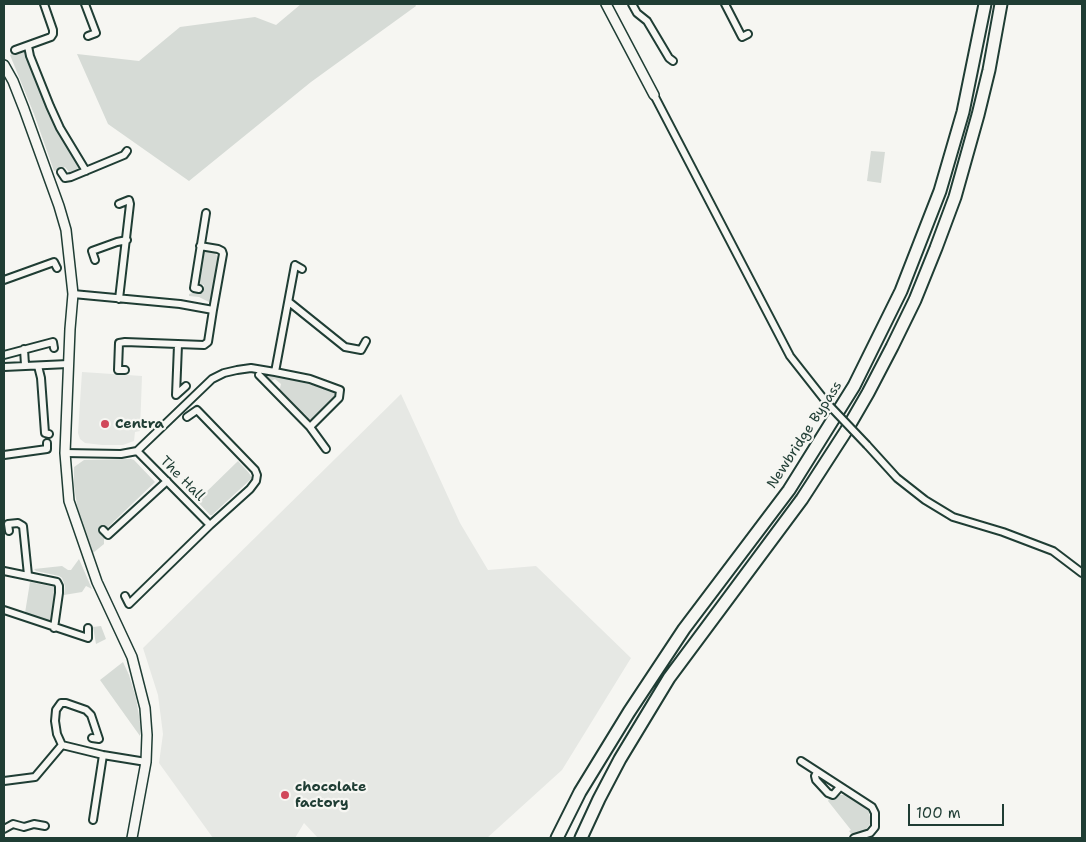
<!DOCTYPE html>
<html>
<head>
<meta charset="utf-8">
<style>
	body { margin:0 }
	#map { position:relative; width:1086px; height:842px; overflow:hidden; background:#f6f6f2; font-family:"Shantell Sans",sans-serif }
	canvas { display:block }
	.frame { position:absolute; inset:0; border:5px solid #1f3d34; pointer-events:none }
	.scale { position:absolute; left:908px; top:804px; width:96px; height:22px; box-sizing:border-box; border:2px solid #1f3d34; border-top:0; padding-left:6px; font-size:15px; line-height:18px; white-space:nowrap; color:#1f3d34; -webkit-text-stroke:4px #f6f6f2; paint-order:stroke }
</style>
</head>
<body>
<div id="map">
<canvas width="1086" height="842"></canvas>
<div class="frame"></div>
<div class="scale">100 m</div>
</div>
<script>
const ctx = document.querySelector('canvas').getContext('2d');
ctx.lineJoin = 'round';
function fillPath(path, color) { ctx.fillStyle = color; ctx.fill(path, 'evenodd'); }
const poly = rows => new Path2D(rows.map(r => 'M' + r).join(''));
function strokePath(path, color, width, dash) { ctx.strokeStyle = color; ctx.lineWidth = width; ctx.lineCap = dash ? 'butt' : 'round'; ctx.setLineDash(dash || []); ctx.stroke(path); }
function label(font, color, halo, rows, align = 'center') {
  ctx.font = font + ' "Shantell Sans",sans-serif'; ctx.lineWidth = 4.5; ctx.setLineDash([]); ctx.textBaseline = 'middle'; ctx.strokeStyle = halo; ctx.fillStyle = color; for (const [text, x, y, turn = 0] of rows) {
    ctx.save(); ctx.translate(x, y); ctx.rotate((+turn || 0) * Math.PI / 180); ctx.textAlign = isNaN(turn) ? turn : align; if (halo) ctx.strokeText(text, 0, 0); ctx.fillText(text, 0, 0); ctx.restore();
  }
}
const built = poly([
	[82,372,142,376,140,431,135,432,134,441,123,445,102,445,85,443,80,439,78,433],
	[401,394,460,523,488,570,536,566,631,658,562,770,487,838,318,838,304,823,295,838,213,838,159,763,163,734,158,695,143,648]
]);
const green = poly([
	[301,4,415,4,416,6,311,82,189,181,108,124,77,54,139,61,180,27,255,17,276,25],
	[17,51,24,51,26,55,58,132,76,159,78,168,74,172,69,172,65,167,54,171,34,114,10,55],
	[871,151,885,152,881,183,867,181],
	[206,250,214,252,218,257,211,299,209,302,199,297,189,296,189,294,196,292,203,293,204,285,199,284,198,281,202,253],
	[261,373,330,389,334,392,334,396,312,419,307,420,279,392,281,384,275,379,271,381,267,379],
	[131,459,134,460,155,482,107,528,103,526,98,531,104,538,104,544,93,553,82,523,77,505,74,486,74,467,84,460],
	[238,461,249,473,252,478,212,515,210,515,197,501],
	[79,559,92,589,86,586,82,592,64,595,65,586,62,578,59,576,36,571,34,569,62,566,68,570,71,570],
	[30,582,54,587,55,591,52,618,50,621,25,613],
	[101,626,106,639,96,644,93,627],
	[123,662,129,675,136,698,141,728,140,736,100,680],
	[839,795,846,795,868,810,870,817,870,824,864,832,852,835,849,831,851,830,828,801,829,799]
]);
const street = poly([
	[85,4,96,33,88,36],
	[632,4,637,13,647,21,669,58,673,61],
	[725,4,742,37,748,34],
	[28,46,30,56,50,106,60,128,86,171],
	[15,50,51,37,53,34,53,30,44,4],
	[654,95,790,356,827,403],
	[61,172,65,178,71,177,124,155,127,151],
	[119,204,129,200,130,204,119,299],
	[200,246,218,249,222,251,223,254,213,310],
	[95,260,92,251,117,242,127,240],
	[4,280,54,262,57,268],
	[199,289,194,288,206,213],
	[73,294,180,304,213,310,208,342,204,345,125,342,119,343,118,370,125,370],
	[289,302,345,347,361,350,366,341],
	[178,345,176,395,186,386],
	[24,349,25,365],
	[4,355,53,342,54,348],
	[38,366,41,378,45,433,49,434],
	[4,367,68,364],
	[275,372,295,265,302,269],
	[259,375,310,427,326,449],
	[867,445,897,478,925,500,953,517,1003,532,1053,551,1082,573],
	[137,451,210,525],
	[65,453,121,454,137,451,212,379,224,373,237,370,251,368,275,372,310,379,340,390,339,398,310,427],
	[4,455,47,449,47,443],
	[103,530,108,535,167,481],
	[9,531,8,524,18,523,23,526,28,575],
	[4,571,57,582,59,586,59,593,54,628],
	[125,596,129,604,210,525,250,489,256,481,257,475,255,470,197,410,187,417],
	[4,610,88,638,88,628],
	[62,745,57,734,55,721,56,710,61,703,66,703,86,710,91,715,99,739,92,738],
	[801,761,872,807,875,813,875,827,870,833,854,838],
	[817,772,815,776,816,780,828,793,833,795,840,787],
	[4,781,35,777,62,745,103,755,146,762],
	[93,820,103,755],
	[4,829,13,824,24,827,34,824,45,826]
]);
const secondary = poly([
	[606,4,654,95],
	[4,65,13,81,24,109,59,206,66,230,73,294,70,329,65,453,69,501,97,582,132,657,145,708,147,735,146,762,132,838]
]);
const highway = poly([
	[557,838,580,792,629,712,684,629,789,490,854,386,901,291,940,191,963,112,985,4],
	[581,838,599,799,620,759,669,678,802,499,846,431,868,393,892,347,915,300,936,248,955,197,978,115,989,70,1001,4]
]);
const streetBridge = poly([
	[827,403,867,445]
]);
const markers = [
	[105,424,5,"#d1495b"],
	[285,795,5,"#d1495b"]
];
const poiNames = [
	["Centra",115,424],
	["chocolate",295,787],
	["factory",295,803]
];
const streetNames = [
	["Newbridge Bypass",805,435,-57],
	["The Hall",182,479,45]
];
fillPath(built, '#e6e8e4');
fillPath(green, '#d6dbd6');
strokePath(street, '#1f3d34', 10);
strokePath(secondary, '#1f3d34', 12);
strokePath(highway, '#1f3d34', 15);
strokePath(street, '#f6f6f2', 6);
strokePath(secondary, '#f6f6f2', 9);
strokePath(highway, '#f6f6f2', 11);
strokePath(streetBridge, '#1f3d34', 10, []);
strokePath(streetBridge, '#f6f6f2', 6);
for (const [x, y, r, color] of markers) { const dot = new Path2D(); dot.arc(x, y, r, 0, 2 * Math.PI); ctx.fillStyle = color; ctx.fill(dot); strokePath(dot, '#f6f6f2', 2); }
label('bold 14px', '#1f3d34', '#f6f6f2', poiNames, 'left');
label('14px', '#1f3d34', '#f6f6f2', streetNames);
</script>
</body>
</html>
